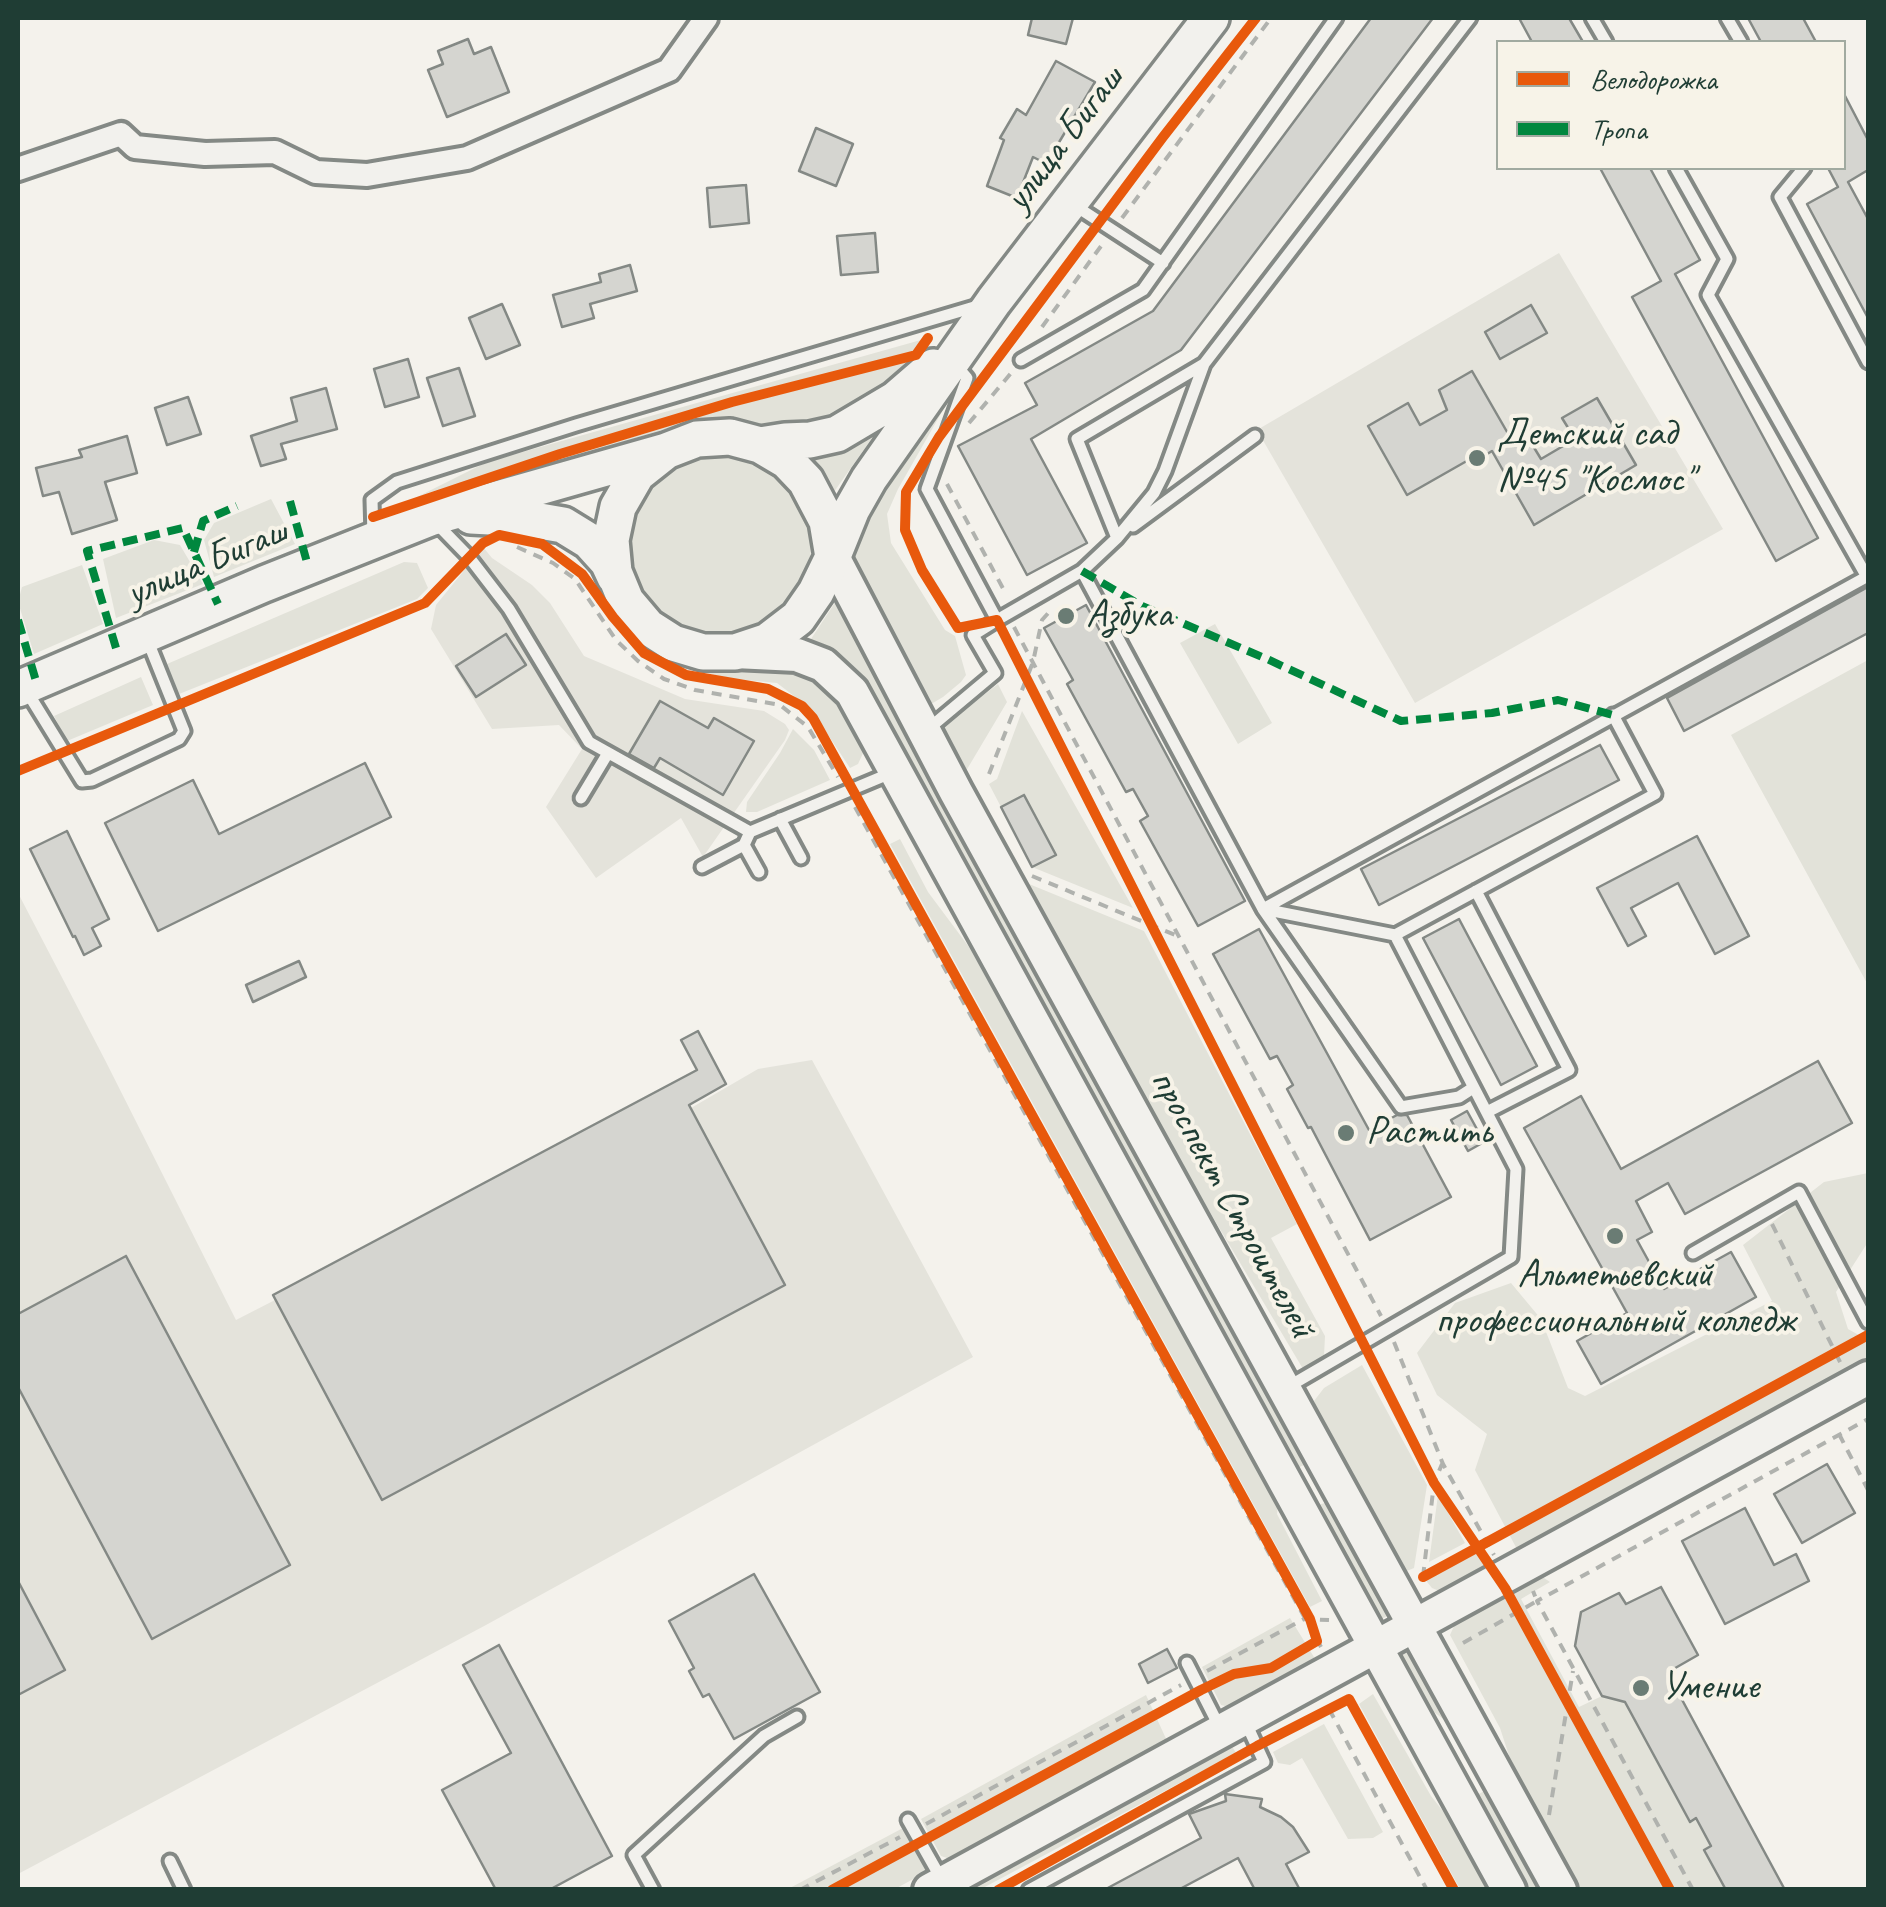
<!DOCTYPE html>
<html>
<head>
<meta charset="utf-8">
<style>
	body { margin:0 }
	#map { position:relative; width:1886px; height:1907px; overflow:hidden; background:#f4f2ec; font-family:Caveat,sans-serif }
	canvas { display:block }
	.frame { position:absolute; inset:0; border:20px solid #1f3d34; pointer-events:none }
	.legend { position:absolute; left:1496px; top:40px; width:350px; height:130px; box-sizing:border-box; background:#f7f3e8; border:2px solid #a1aaa0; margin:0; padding:12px 18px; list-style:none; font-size:30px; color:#1f3d34 }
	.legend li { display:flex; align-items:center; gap:20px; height:50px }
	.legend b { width:50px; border:2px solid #a1aaa0 }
</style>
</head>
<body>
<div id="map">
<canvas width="1886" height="1907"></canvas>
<div class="frame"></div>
<ul class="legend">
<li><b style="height:12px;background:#e8590c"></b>Велодорожка</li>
<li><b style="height:12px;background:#00873e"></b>Тропа</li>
</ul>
</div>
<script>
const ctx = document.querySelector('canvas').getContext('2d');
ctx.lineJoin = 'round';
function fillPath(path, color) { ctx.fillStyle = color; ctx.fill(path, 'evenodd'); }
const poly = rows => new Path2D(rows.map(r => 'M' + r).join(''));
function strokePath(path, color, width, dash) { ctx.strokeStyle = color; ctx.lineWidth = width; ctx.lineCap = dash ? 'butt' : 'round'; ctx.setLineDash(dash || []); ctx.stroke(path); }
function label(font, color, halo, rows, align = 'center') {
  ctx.font = font + ' Caveat,sans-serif'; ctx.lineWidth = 8; ctx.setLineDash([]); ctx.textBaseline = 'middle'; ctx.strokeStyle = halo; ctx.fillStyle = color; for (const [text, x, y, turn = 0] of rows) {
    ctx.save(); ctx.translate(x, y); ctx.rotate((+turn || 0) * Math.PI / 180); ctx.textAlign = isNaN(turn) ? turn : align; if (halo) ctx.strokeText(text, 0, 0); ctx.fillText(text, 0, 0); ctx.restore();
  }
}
const built = poly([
	[1559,253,1723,529,1415,703,1257,430],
	[483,547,492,558,532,585,550,603,584,656,685,699,764,711,785,724,789,730,785,740,703,857,681,818,596,878,546,807,582,749,559,725,492,729,431,629,436,605],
	[18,893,105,1060,236,1320,275,1300,273,1295,676,1081,691,1108,758,1069,812,1060,973,1357,486,1625,18,1874]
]);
const green = poly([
	[928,338,882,399,847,419,775,433,737,418,677,430,395,520,387,512,487,462],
	[950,388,951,396,898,489,887,514,891,543,945,630,955,636,966,675,961,682,943,697,926,707,845,549,860,511],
	[879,428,829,499,804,459,834,453],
	'631 546a90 90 0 1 1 180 0a90 90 0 1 1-180 0Z',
	[271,499,295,544,214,577,204,540,214,523],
	[154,540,180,545,203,584,116,618,103,559],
	[404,562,417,563,428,588,417,599,179,694,167,664],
	[82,565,103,624,34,654,18,602,22,587],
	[836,601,1311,1462,1297,1468,863,687,842,662,811,639],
	[1215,624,1272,723,1238,744,1180,643],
	[1868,660,1868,985,1731,735],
	[797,669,820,682,845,706,864,742,864,751,858,764,850,768,811,709,777,683,735,679,691,670],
	[141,677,153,705,67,741,54,716],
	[998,684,1007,702,963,776,939,729],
	[1022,711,1133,908,1032,867,1055,855,1024,795,1001,807,989,784,997,779],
	[793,729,814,750,830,780,757,812,746,812,747,802,780,753],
	[900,839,928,892,969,947,1279,1497,1277,1514,1322,1601,1310,1607,890,844],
	[1029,884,1144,931,1297,1224,1271,1238,1325,1336,1324,1356,1306,1374,1040,926],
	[1868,1173,1868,1242,1836,1292,1848,1329,1864,1338,1868,1347,1868,1364,1519,1553,1475,1470,1487,1434,1437,1395,1417,1353,1455,1303,1511,1283,1541,1319,1568,1388,1585,1396,1772,1301,1743,1245,1824,1182],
	[1362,1365,1427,1485,1414,1568,1402,1573,1317,1412,1314,1401,1324,1388],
	[1438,1495,1465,1543,1429,1562],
	[1325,1503,1348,1542,1360,1547,1394,1612,1380,1620,1318,1505],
	[1479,1547,1493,1568,1444,1593,1432,1588,1423,1577],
	[1535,1572,1550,1582,1521,1599,1579,1707,1602,1696,1616,1700,1629,1694,1631,1714,1667,1780,1690,1821,1696,1818,1711,1846,1704,1851,1726,1889,1575,1889,1518,1783,1500,1728,1450,1635,1459,1615],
	[1290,1618,1317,1662,1237,1709,1221,1705,1202,1667],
	[1414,1643,1472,1756,1465,1759,1447,1722,1426,1706,1397,1652],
	[1373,1694,1431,1796,1458,1830,1482,1874,1488,1889,1460,1889,1359,1704],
	[1146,1695,1168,1743,950,1859,941,1856,921,1819],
	[1324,1724,1383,1832,1373,1838,1348,1839,1302,1758,1290,1765,1278,1763,1273,1752],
	[1230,1743,1236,1753,981,1889,958,1890],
	[1490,1788,1546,1889,1526,1889,1475,1796],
	[903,1828,928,1871,895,1889,875,1887,871,1890,788,1889]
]);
const building = poly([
	[1032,18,1073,18,1066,44,1028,35,1032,18],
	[1371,18,1433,18,1181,350,1031,439,1087,543,1027,575,958,446,1037,405,1025,383,1153,311,1371,18],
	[1519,18,1569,18,1583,42,1532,42,1519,18],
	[1748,18,1803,18,1816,42,1761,42,1748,18],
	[468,39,474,54,491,47,509,92,447,117,428,70,443,64,438,51,468,39],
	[1056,61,1095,82,1058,144,1064,147,1053,167,1033,157,1017,198,987,186,1004,140,1000,138,1017,109,1026,115,1056,61],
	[1844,94,1868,140,1868,170,1848,182,1868,219,1868,318,1807,204,1838,187,1828,168,1844,168,1844,94],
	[816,128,853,144,836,186,799,171,816,128],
	[1600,168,1650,168,1700,260,1675,274,1818,538,1776,561,1632,297,1661,281,1600,168],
	[746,185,749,223,710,227,707,188,746,185],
	[875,233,878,272,841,275,837,236,875,233],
	[630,265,637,291,590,304,594,318,562,327,553,295,601,282,599,274,630,265],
	[502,304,520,345,486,359,469,318,502,304],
	[1531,305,1547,333,1500,359,1485,332,1531,305],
	[408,359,419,397,385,407,374,369,408,359],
	[459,368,475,416,443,426,427,378,459,368],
	[1472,371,1514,444,1527,436,1541,459,1575,439,1562,418,1597,398,1636,465,1534,525,1492,451,1474,462,1472,458,1407,495,1368,426,1408,403,1420,425,1447,410,1439,390,1472,371],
	[326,388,337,429,281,444,286,459,261,466,251,436,297,421,291,398,326,388],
	[188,397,201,434,167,445,155,408,188,397],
	[127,436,137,473,105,482,117,520,72,534,59,492,43,496,36,468,82,457,79,450,127,436],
	[1868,587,1868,633,1684,731,1667,698,1868,587],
	[1086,605,1245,901,1198,926,1140,821,1148,816,1133,789,1126,792,1067,684,1073,680,1044,628,1086,605],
	[506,634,526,665,476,697,456,666,506,634],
	[660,701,708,728,714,718,754,741,723,795,660,758,654,768,629,754,660,701],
	[1600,745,1619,780,1379,905,1361,869,1600,745],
	[365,763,391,817,158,931,105,823,193,780,219,834,365,763],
	[1024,795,1056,855,1032,867,1001,807,1024,795],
	[67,831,109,919,92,928,101,946,84,955,75,936,73,937,30,849,67,831],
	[1697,836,1749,936,1715,954,1678,883,1631,908,1646,936,1628,946,1597,888,1697,836],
	[1459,919,1537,1066,1501,1085,1423,938,1459,919],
	[1259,929,1369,1130,1397,1115,1407,1115,1451,1197,1370,1240,1311,1127,1308,1128,1287,1089,1293,1085,1277,1056,1270,1059,1213,954,1259,929],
	[299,961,306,977,253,1002,246,985,299,961],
	[698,1031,726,1084,689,1105,785,1285,382,1500,273,1295,697,1070,681,1040,698,1031],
	[1818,1061,1852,1123,1685,1214,1668,1183,1636,1201,1652,1232,1637,1240,1664,1289,1731,1252,1756,1297,1601,1384,1577,1341,1627,1313,1524,1128,1581,1096,1621,1169,1818,1061],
	[1467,1111,1484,1142,1468,1151,1451,1120,1467,1111],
	[126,1256,290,1565,152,1639,18,1387,18,1314,126,1256],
	[1827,1464,1855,1513,1802,1543,1774,1494,1827,1464],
	[1745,1508,1774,1565,1796,1554,1809,1581,1725,1624,1682,1541,1745,1508],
	[754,1574,820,1692,734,1739,709,1694,703,1697,689,1671,694,1668,669,1621,754,1574],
	[18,1581,65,1670,18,1695,18,1581],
	[1661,1587,1698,1655,1670,1671,1683,1695,1680,1696,1785,1890,1726,1890,1704,1850,1711,1846,1696,1818,1690,1822,1625,1702,1602,1696,1575,1646,1581,1612,1619,1593,1626,1604,1661,1587],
	[499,1645,612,1856,549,1890,496,1890,442,1790,511,1753,463,1665,499,1645],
	[1167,1649,1177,1668,1148,1683,1139,1664,1167,1649],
	[1225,1794,1262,1799,1260,1807,1281,1817,1293,1827,1309,1852,1286,1864,1300,1890,1255,1890,1238,1858,1178,1890,1104,1890,1201,1838,1189,1814,1226,1801,1225,1794]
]);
const path = poly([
	[1122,218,1271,18],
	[1042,327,1104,242],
	[969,423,1012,372],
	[947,484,1006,594],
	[517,547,553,563,575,579,616,640,638,661,664,679,695,690,780,705,808,727,838,777],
	[1014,627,1381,1316],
	[989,774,1033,662,1042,620,1051,610],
	[855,807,1321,1647],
	[1032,876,1180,937],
	[1772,1224,1841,1364],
	[1394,1342,1443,1464,1494,1555],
	[1839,1434,1868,1490],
	[1423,1577,1864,1337],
	[1423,1577,1434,1483,1442,1464],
	[1463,1643,1537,1601,1533,1591],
	[1207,1671,1304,1619,1329,1620],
	[1329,1709,1427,1890],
	[1549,1815,1573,1671],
	[926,1824,1181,1685],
	[800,1890,900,1837],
	[1693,1890,1537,1601,1868,1419]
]);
const lane = poly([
	[1592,18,1606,42],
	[1727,18,1741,42],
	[1676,168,1727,259,1708,295,1867,577],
	[1804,168,1780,197,1868,362],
	[1074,205,1163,263],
	[1021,360,1143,290,1336,18],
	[437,524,469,557,509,609,589,742,750,832],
	[1133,526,1255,436],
	[373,536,372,500,397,482,576,425,981,305],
	[1117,538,1077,439,1204,364],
	[1082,571,1263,909,1401,1107,1459,1097,1473,1088],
	[997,620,1082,571,1117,538,1154,493,1165,471,1204,364,1470,18],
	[26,690,82,781,92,780,179,739,184,731,147,639],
	[927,730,995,673,973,635,997,620,927,489,967,378,955,364],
	[581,798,608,753],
	[780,819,801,858],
	[744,845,759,872],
	[702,867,744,845,750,832,891,773],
	[1476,891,1569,1070,1487,1112],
	[1263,909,1395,935,1516,1169,1511,1257,1286,1388],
	[1263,909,1868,576],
	[1395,935,1655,794,1613,715],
	[1693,1253,1799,1192,1868,1322],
	[1187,1663,1219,1726],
	[908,1820,943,1882],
	[170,1861,184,1890],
	[653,1890,634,1855,764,1736,797,1717],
	[1029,1890,1264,1762,1246,1723]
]);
const street = poly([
	[18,169,121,134,135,147,205,154,275,152,316,172,367,175,467,158,669,70,706,18]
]);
const secondary = poly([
	[833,557,956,792,1560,1890],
	[735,652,797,655,823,665,852,692,1509,1890],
	[930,1890,1868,1378]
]);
const primary = poly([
	[730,437,760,445,787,461,806,481,827,521,833,557,816,592,798,618,768,641,735,652,703,652,673,643,648,627,626,601,614,572,611,540,618,507,637,474,666,451,697,439,730,437],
	[760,445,785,441,810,440,837,434,896,399,933,367],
	[471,516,528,519,563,525,589,541,608,562,615,577],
	[833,556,852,509,869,479,994,301,1211,18],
	[18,689,264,584,430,518,666,451]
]);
const quiet = poly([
	[290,501,308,566],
	[194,552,203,521,237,506],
	[1082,571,1142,606,1267,659,1401,721,1492,713,1558,700,1613,715],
	[18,620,36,681],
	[116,648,87,551,183,528,218,604]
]);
const cycleway = poly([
	[1256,18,1163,137,939,437,906,492,905,530,922,570,958,628,997,620,1434,1483,1505,1588,1670,1890],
	[373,517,560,454,732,402,916,355,928,338],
	[18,771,425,603,483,543,499,535,542,544,582,574,613,617,644,653,686,675,768,689,802,706,813,718,1310,1619,1317,1641,1271,1668,1234,1674,1201,1690,832,1890],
	[1423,1577,1868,1335],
	[998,1890,1257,1746,1349,1699,1454,1890]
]);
const markers = [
	[1477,458,10,"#6a7c74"],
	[1066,616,10,"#6a7c74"],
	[1346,1133,10,"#6a7c74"],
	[1615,1236,10,"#6a7c74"],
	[1641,1688,10,"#6a7c74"]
];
const streetNames = [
	["улица Бигаш",1065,139,-53],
	["улица Бигаш",207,563,-23],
	["проспект Строителей",1232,1204,61]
];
const poiNames = [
	["Детский сад",1497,435],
	["№45 \"Космос\"",1497,481],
	["Азбука",1086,616],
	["Растить",1366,1133],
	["Альметьевский",1615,1276,"center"],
	["профессиональный колледж",1615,1322,"center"],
	["Умение",1661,1688]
];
fillPath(built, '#e4e3db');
fillPath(green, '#e2e2d9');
fillPath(building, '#d5d5d0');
strokePath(building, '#848985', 2.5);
strokePath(lane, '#848985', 19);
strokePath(street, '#848985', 30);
strokePath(secondary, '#848985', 40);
strokePath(primary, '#848985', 42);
strokePath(path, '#b0b2ae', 4, [10, 8]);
strokePath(lane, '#f2f1ed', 11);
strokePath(street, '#f2f1ed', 22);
strokePath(secondary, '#f2f1ed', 32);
strokePath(primary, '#f2f1ed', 35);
strokePath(quiet, '#00873e', 8, [15, 8]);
strokePath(cycleway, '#e8590c', 10);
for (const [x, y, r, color] of markers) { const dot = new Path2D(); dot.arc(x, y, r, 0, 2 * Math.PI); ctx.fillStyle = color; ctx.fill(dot); strokePath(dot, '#f7f3e8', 4); }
label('40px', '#1f3d34', '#f7f3e8', streetNames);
label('40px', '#1f3d34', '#f7f3e8', poiNames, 'left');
</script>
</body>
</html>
